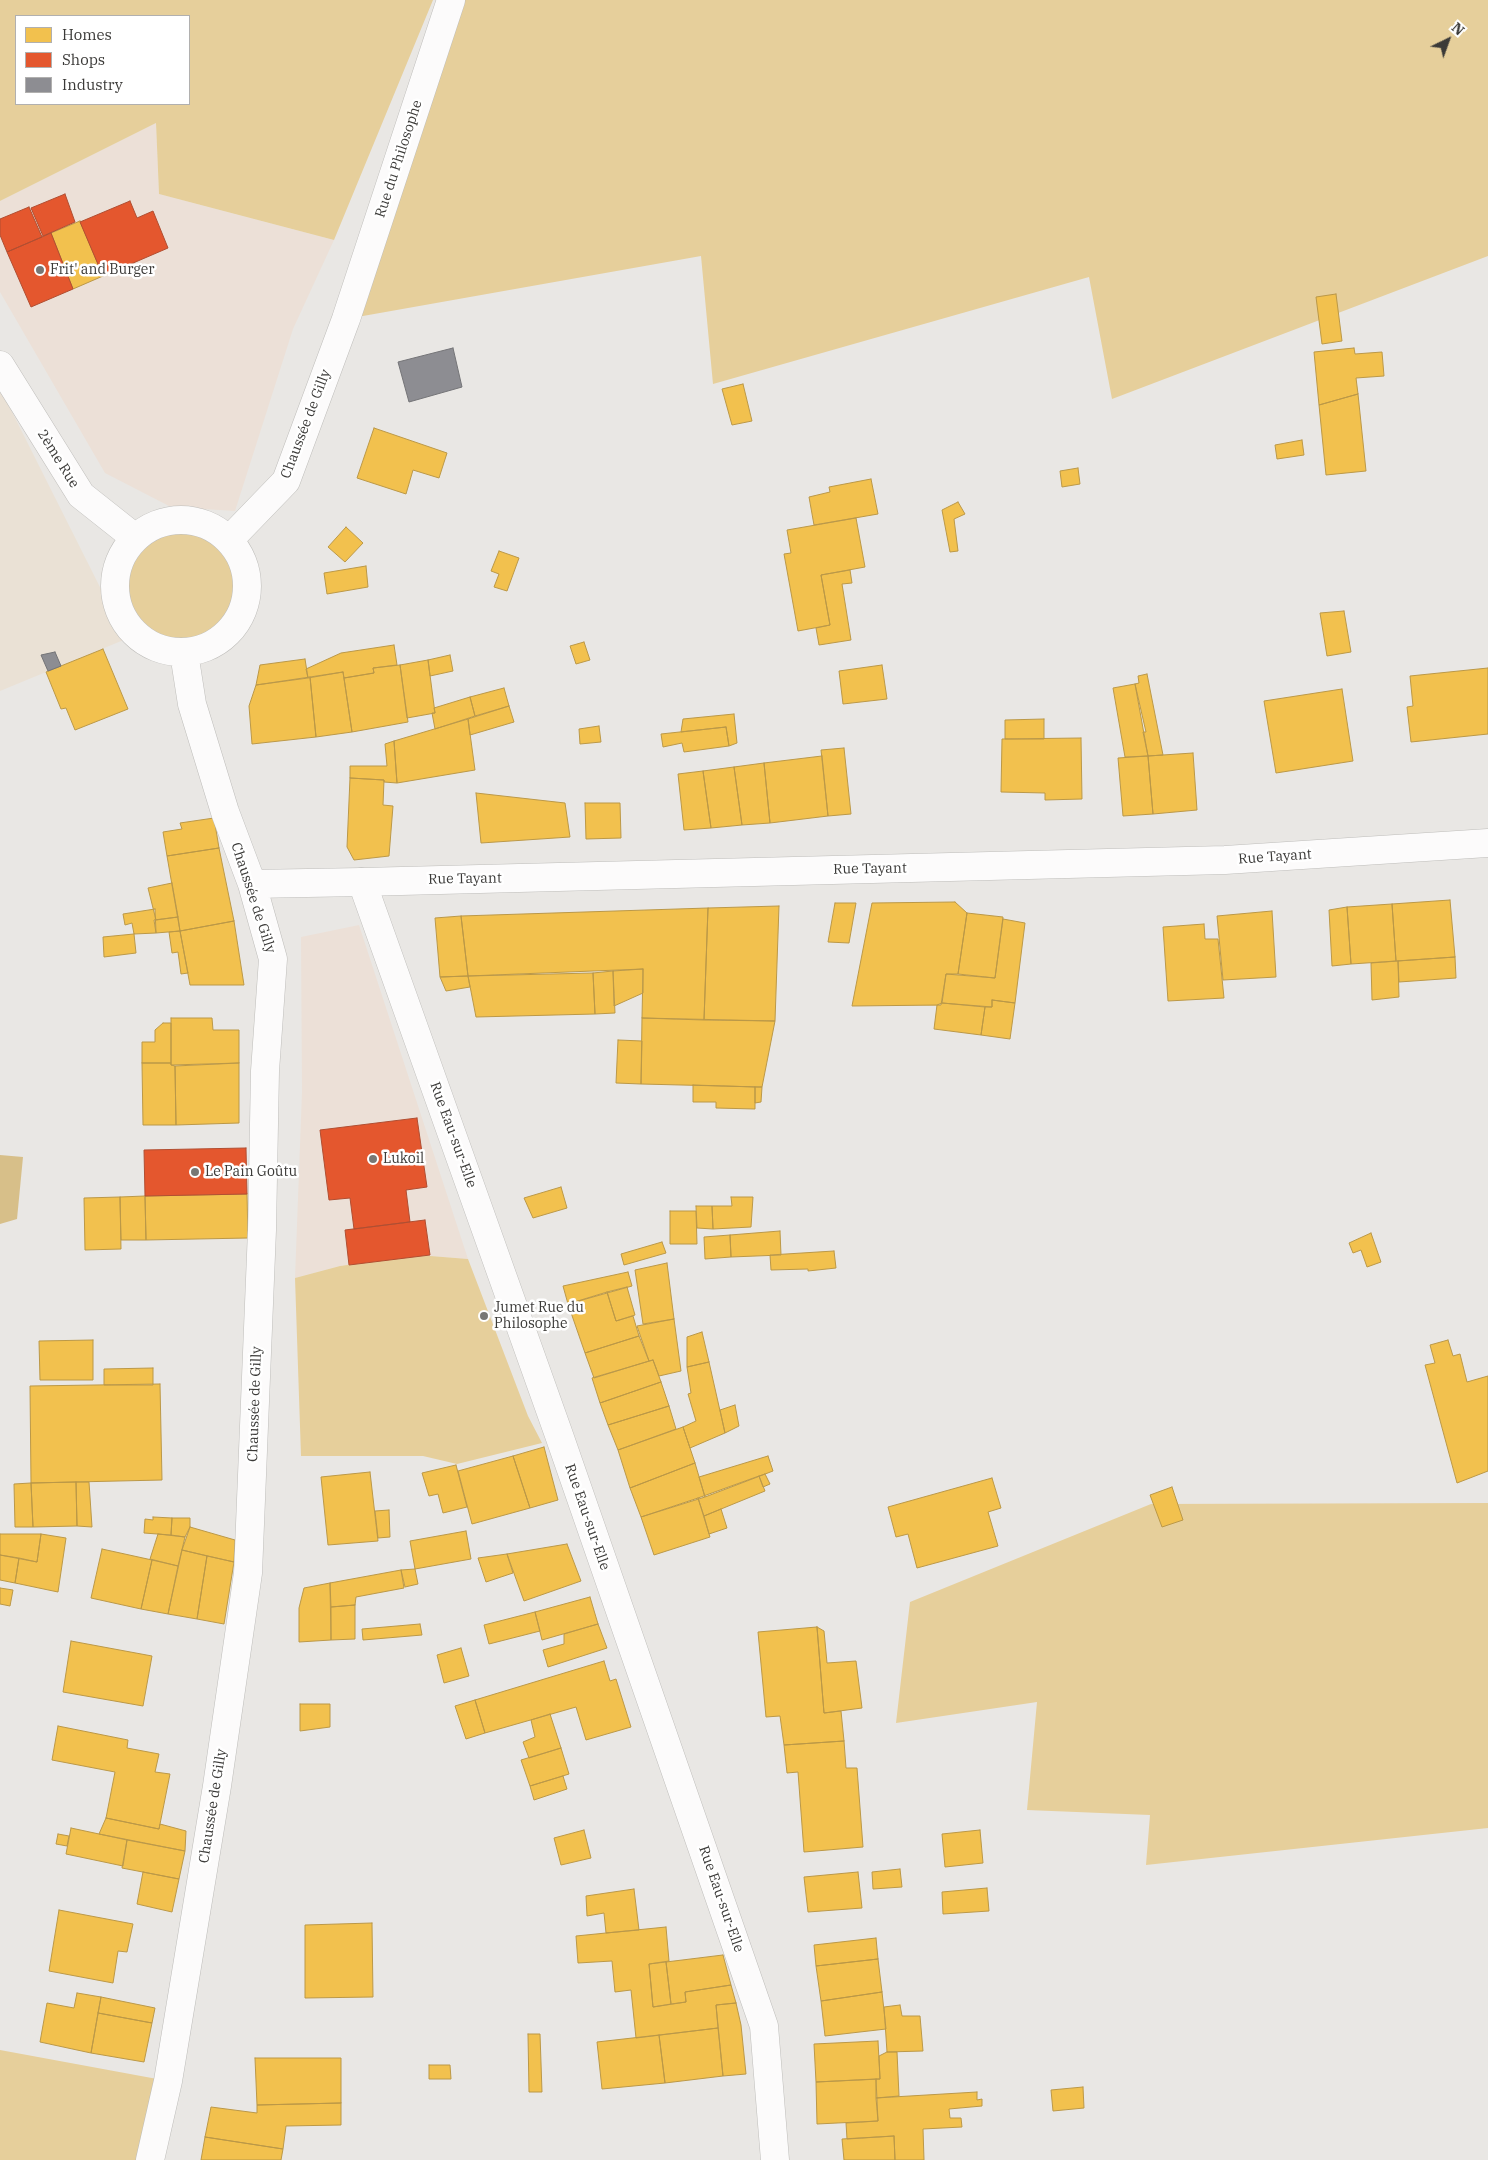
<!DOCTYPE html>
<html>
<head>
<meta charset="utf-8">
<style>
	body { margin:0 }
	#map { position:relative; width:1488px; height:2160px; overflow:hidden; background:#e9e7e4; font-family:"IBM Plex Serif",serif }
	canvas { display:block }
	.legend { position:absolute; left:15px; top:15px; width:175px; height:90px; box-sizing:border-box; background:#fff; border:1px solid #b1b0af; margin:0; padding:6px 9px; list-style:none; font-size:15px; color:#3b3a38 }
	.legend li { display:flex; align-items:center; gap:10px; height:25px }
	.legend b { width:25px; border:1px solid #b1b0af }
	.north { position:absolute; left:1423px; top:15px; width:50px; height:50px; -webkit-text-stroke:4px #fff; paint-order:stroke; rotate:42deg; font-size:14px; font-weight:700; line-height:20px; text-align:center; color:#3b3a38 }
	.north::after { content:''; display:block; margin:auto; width:18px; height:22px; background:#3b3a38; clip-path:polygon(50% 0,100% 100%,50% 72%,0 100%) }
</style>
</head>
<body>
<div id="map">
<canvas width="1488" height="2160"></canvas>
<ul class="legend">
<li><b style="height:14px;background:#f2c14e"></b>Homes</li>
<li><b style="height:14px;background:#e4572e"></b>Shops</li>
<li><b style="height:14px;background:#8d8d92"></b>Industry</li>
</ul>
<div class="north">N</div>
</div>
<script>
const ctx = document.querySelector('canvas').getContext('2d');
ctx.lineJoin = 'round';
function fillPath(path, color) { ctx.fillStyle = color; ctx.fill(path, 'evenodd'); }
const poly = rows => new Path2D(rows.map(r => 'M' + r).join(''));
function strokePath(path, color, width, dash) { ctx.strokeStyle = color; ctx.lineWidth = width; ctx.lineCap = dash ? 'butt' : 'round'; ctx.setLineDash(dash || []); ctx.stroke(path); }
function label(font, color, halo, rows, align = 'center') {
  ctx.font = font + ' "IBM Plex Serif",serif'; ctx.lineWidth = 5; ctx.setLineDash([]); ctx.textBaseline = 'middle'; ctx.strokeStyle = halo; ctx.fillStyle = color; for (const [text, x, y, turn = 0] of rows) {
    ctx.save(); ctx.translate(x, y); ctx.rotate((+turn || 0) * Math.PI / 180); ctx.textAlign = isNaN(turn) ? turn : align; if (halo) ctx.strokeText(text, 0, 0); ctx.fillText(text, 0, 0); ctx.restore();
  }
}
const commercial = poly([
	[156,123,159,194,334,240,293,329,235,511,171,507,105,473,0,292,0,201],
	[359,925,468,1259,418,1255,340,1266,295,1278,302,1092,301,937]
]);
const industrial = poly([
	[0,388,126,639,0,691]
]);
const green = poly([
	[0,0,433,0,334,240,159,194,156,123,0,201],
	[16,16,189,16,189,104,16,104],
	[464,0,1488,0,1488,256,1112,399,1089,277,713,384,701,256,346,319],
	'115 586a66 66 0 1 1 132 0a66 66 0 1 1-132 0Z',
	[418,1255,468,1259,528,1416,542,1443,457,1464,423,1456,301,1456,295,1278,340,1266],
	[1488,1503,1488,1828,1146,1865,1150,1815,1027,1810,1037,1702,896,1723,910,1602,1151,1504],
	[0,2050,168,2081,150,2160,0,2160]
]);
const forest = poly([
	[0,1155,23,1157,17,1219,0,1224]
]);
const homes = poly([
	[80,221,103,276,73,289,51,233,80,221],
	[1336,294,1342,341,1322,344,1316,297,1336,294],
	[1354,348,1355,354,1382,352,1384,376,1356,378,1358,394,1319,405,1314,352,1354,348],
	[743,384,752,421,732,425,722,389,743,384],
	[1358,394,1366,471,1326,475,1319,405,1358,394],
	[374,428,447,453,439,478,413,470,406,494,357,478,374,428],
	[1302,440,1304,455,1277,459,1275,445,1302,440],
	[1078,468,1080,484,1062,487,1060,471,1078,468],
	[871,479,878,514,814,525,809,497,830,492,829,487,871,479],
	[958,502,965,514,954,519,958,551,950,552,942,510,958,502],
	[856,518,865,567,821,575,830,625,798,631,784,554,791,553,787,530,856,518],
	[346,527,363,543,345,562,328,547,346,527],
	[499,551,519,558,507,591,494,587,499,574,491,571,499,551],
	[366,566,368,587,327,594,324,573,366,566],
	[850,570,852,583,842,584,851,640,819,645,816,628,830,625,821,575,850,570],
	[1344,611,1351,652,1327,656,1320,613,1344,611],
	[584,642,590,660,576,664,570,646,584,642],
	[394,645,397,665,373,668,374,673,344,678,343,672,308,678,306,669,341,653,394,645],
	[103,649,128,709,75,730,66,708,61,709,46,672,103,649],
	[450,655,453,671,430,676,428,660,450,655],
	[305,659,308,678,256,685,260,665,305,659],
	[428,660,435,713,407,718,400,665,428,660],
	[400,665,408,722,352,732,344,678,374,673,373,668,400,665],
	[882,665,887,699,843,704,839,671,882,665],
	[1488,668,1488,734,1411,742,1407,707,1413,706,1410,676,1488,668],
	[343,672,352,732,316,737,310,677,343,672],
	[1147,674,1163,755,1148,756,1143,732,1146,732,1135,684,1139,683,1138,676,1147,674],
	[310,677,316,737,252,744,249,706,256,685,310,677],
	[1135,684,1148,756,1125,757,1113,688,1135,684],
	[504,688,509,706,475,716,470,697,504,688],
	[1342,689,1353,761,1276,773,1264,701,1342,689],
	[470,697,475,716,435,729,432,713,435,713,434,708,470,697],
	[509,706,514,722,470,735,468,719,509,706],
	[734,714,737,743,729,746,726,727,681,732,683,719,734,714],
	[468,719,475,770,397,783,394,741,468,719],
	[1044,719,1044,739,1005,739,1005,720,1044,719],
	[599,726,601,742,580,744,579,729,599,726],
	[726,727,729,746,684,752,682,743,663,747,661,734,726,727],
	[1081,738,1082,799,1045,800,1045,793,1001,792,1002,739,1081,738],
	[394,741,397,783,384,782,384,780,350,778,350,766,387,766,385,744,394,741],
	[844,748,851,814,828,816,821,750,844,748],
	[1193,753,1197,810,1153,814,1148,756,1193,753],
	[822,756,828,816,770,823,764,763,822,756],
	[1148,756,1153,814,1123,816,1118,758,1148,756],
	[764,763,770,823,742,825,734,767,764,763],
	[734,767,742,825,711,828,703,771,734,767],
	[703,771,711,828,684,830,678,774,703,771],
	[350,778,384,780,383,805,393,806,389,856,354,860,347,847,350,778],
	[476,793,565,803,570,837,481,843,476,793],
	[585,803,620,803,621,838,586,839,585,803],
	[214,818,219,848,167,856,163,832,182,829,180,823,214,818],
	[219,848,234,921,180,931,167,856,219,848],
	[172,883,178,917,156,920,148,888,172,883],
	[1450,900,1455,957,1396,961,1392,904,1450,900],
	[955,902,967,913,958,974,946,974,941,1005,852,1006,872,903,955,902],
	[835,903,856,903,849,943,828,942,835,903],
	[1392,904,1396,961,1351,964,1347,907,1392,904],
	[779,906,775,1021,704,1020,708,908,779,906],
	[1347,907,1351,964,1332,966,1329,910,1347,907],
	[708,908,704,1020,642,1018,643,969,468,976,461,916,708,908],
	[155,909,156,933,134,934,132,923,125,925,123,914,155,909],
	[1272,911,1276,977,1223,980,1217,916,1272,911],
	[967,913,1003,917,995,978,958,974,967,913],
	[461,916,468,976,440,977,435,918,461,916],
	[178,917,180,931,156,933,154,920,178,917],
	[1003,919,1025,923,1015,1003,992,1000,992,1007,942,1003,946,974,995,978,1003,919],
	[234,921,244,985,190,985,180,931,234,921],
	[1204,924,1205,939,1218,939,1224,998,1168,1001,1163,927,1204,924],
	[180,931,188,973,181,974,178,952,172,953,169,932,180,931],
	[134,934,136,953,104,957,103,937,134,934],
	[1455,957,1456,978,1399,982,1398,961,1455,957],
	[1398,961,1399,997,1372,1000,1371,963,1398,961],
	[643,969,643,993,614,1006,613,971,643,969],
	[613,971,615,1013,595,1014,593,973,613,971],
	[593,973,595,1014,476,1017,468,976,593,973],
	[468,976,470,987,446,991,440,977,468,976],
	[992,1000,1015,1003,1010,1039,981,1035,985,1007,992,1007,992,1000],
	[942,1003,985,1007,981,1035,934,1029,937,1005,942,1003],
	[171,1018,212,1018,213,1030,239,1030,239,1063,171,1065,171,1018],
	[642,1018,775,1021,762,1087,641,1084,642,1018],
	[163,1023,171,1023,171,1063,142,1063,142,1042,155,1042,155,1030,163,1023],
	[618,1040,642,1041,641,1084,616,1083,618,1040],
	[142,1063,171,1063,171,1065,175,1066,176,1125,143,1125,142,1063],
	[239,1063,239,1123,176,1125,175,1066,239,1063],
	[693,1085,755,1087,755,1109,716,1108,716,1102,693,1102,693,1085],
	[755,1087,762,1087,761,1102,755,1103,755,1087],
	[561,1187,567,1208,533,1218,524,1198,561,1187],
	[247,1194,248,1238,146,1240,145,1196,247,1194],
	[145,1196,146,1240,121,1240,120,1197,145,1196],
	[120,1197,121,1249,85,1250,84,1198,120,1197],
	[731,1197,753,1197,751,1227,713,1229,712,1206,732,1206,731,1197],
	[696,1206,712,1206,713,1229,697,1228,696,1206],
	[670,1211,696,1211,697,1244,670,1244,670,1211],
	[780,1231,781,1255,731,1257,730,1235,780,1231],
	[1371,1233,1381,1262,1367,1267,1361,1250,1353,1253,1349,1243,1371,1233],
	[730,1235,731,1257,705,1259,704,1237,730,1235],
	[662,1242,666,1253,624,1265,621,1254,662,1242],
	[834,1251,836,1268,808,1271,808,1269,771,1270,770,1255,834,1251],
	[667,1263,674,1319,643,1324,635,1270,667,1263],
	[628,1272,632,1286,568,1304,563,1286,628,1272],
	[627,1287,635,1315,616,1321,607,1292,627,1287],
	[607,1292,616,1321,633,1316,639,1336,585,1353,568,1304,607,1292],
	[674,1319,681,1371,659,1376,653,1360,649,1361,637,1326,674,1319],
	[702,1332,709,1362,687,1367,687,1337,702,1332],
	[639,1336,649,1361,594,1378,585,1353,639,1336],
	[93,1340,93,1380,40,1380,39,1341,93,1340],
	[1448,1340,1453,1356,1460,1354,1467,1382,1488,1376,1488,1471,1457,1483,1425,1365,1435,1363,1430,1345,1448,1340],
	[653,1360,661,1382,600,1403,592,1378,653,1360],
	[709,1362,725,1433,690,1448,683,1427,696,1421,688,1394,691,1393,687,1367,709,1362],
	[153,1368,153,1385,104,1385,104,1369,153,1368],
	[661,1382,669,1406,608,1425,600,1403,661,1382],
	[160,1384,162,1480,31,1483,30,1386,160,1384],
	[735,1405,739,1426,725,1433,720,1410,735,1405],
	[669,1406,676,1429,618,1450,608,1425,669,1406],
	[683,1427,695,1463,630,1488,618,1450,683,1427],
	[544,1447,558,1500,530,1508,513,1456,544,1447],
	[513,1456,530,1508,472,1524,458,1471,513,1456],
	[768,1456,773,1471,705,1497,699,1477,768,1456],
	[695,1463,705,1497,641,1517,630,1488,695,1463],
	[456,1465,467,1507,443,1513,438,1494,429,1496,422,1473,456,1465],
	[370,1472,378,1541,328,1545,321,1477,370,1472],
	[765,1474,770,1484,763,1487,759,1476,765,1474],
	[759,1476,765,1491,704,1516,698,1498,759,1476],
	[992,1478,1001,1508,988,1512,998,1546,917,1568,908,1534,896,1537,888,1507,992,1478],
	[76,1482,89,1482,92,1527,77,1526,76,1482],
	[76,1482,77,1526,33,1527,31,1483,76,1482],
	[31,1483,33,1527,15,1527,14,1484,31,1483],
	[1172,1487,1183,1520,1162,1527,1150,1495,1172,1487],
	[698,1498,710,1537,654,1555,641,1517,698,1498],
	[721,1509,727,1528,709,1534,704,1516,721,1509],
	[389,1510,390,1537,378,1538,375,1511,389,1510],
	[153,1517,172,1518,171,1535,144,1533,145,1519,153,1520,153,1517],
	[172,1518,190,1518,190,1527,185,1537,171,1535,172,1518],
	[190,1527,235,1540,234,1562,182,1550,190,1527],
	[466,1531,471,1559,415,1569,410,1541,466,1531],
	[0,1534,41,1534,37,1562,0,1555,0,1534],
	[41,1534,66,1538,58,1592,15,1583,19,1558,37,1562,41,1534],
	[158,1534,185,1537,178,1566,150,1559,158,1534],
	[567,1544,581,1581,524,1601,507,1554,567,1544],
	[102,1549,152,1560,141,1609,91,1598,102,1549],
	[182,1550,207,1556,197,1619,168,1614,182,1550],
	[507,1554,513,1573,486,1582,478,1558,507,1554],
	[0,1555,19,1558,15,1583,0,1580,0,1555],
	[207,1556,234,1562,224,1624,197,1619,207,1556],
	[152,1560,178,1566,168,1614,141,1609,152,1560],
	[415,1569,418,1584,405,1587,401,1570,415,1569],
	[401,1570,404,1588,356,1597,355,1605,331,1607,330,1583,401,1570],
	[330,1583,331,1640,299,1642,299,1608,304,1588,330,1583],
	[0,1588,13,1590,10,1606,0,1604,0,1588],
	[590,1597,598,1624,542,1640,535,1612,590,1597],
	[355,1605,355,1639,331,1640,331,1607,355,1605],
	[535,1612,540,1631,489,1644,484,1625,535,1612],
	[420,1624,422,1635,363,1640,362,1629,420,1624],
	[598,1624,607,1648,548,1667,543,1650,564,1644,564,1634,598,1624],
	[817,1627,824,1631,827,1663,856,1661,862,1708,824,1713,817,1627],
	[817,1627,824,1713,841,1711,844,1741,784,1745,780,1716,766,1717,758,1632,817,1627],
	[71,1641,152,1656,143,1706,63,1692,71,1641],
	[461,1648,469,1676,444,1683,437,1655,461,1648],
	[604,1661,610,1681,616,1679,631,1727,586,1740,576,1707,485,1733,475,1700,604,1661],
	[475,1700,485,1733,466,1739,455,1706,475,1700],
	[300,1704,330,1704,330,1727,300,1731,300,1704],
	[550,1714,561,1748,529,1758,523,1742,535,1737,531,1720,550,1714],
	[58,1726,128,1740,127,1748,159,1754,155,1772,170,1774,159,1829,106,1818,115,1772,52,1760,58,1726],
	[844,1741,846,1768,857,1768,863,1847,804,1852,798,1772,787,1773,784,1745,844,1741],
	[561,1748,569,1774,530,1786,521,1760,561,1748],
	[563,1776,567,1789,534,1800,530,1786,563,1776],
	[106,1818,159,1829,160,1824,186,1831,185,1851,99,1834,106,1818],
	[71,1828,127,1840,123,1866,66,1854,71,1828],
	[584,1830,591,1858,561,1865,554,1838,584,1830],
	[980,1830,983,1863,945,1867,942,1834,980,1830],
	[58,1834,69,1836,67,1846,56,1844,58,1834],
	[127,1840,185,1851,179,1879,122,1868,127,1840],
	[900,1869,902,1887,873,1889,872,1872,900,1869],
	[143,1872,179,1879,172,1912,137,1904,143,1872],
	[858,1872,862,1908,808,1912,804,1877,858,1872],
	[987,1888,989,1911,943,1914,942,1892,987,1888],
	[634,1889,639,1930,606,1933,604,1913,587,1916,586,1896,634,1889],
	[59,1910,133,1924,127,1952,118,1951,113,1983,49,1971,59,1910],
	[372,1923,373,1997,305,1998,305,1925,372,1923],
	[666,1927,669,1961,649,1964,653,2007,686,2002,685,1992,731,1985,736,2003,716,2005,718,2028,636,2038,631,1990,615,1992,612,1961,578,1963,576,1936,666,1927],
	[876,1938,878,1959,816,1966,814,1945,876,1938],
	[723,1955,731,1985,685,1992,686,2002,671,2004,666,1962,723,1955],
	[878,1959,882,1992,821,2001,816,1966,878,1959],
	[666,1962,671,2004,653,2007,649,1964,666,1962],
	[882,1992,886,2029,825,2036,821,2001,882,1992],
	[77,1993,101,1997,91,2053,40,2042,47,2003,74,2008,77,1993],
	[101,1997,155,2008,152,2023,98,2013,101,1997],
	[736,2003,741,2025,746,2074,723,2076,716,2005,736,2003],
	[900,2005,902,2016,920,2016,923,2051,887,2052,884,2007,900,2005],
	[98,2013,152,2023,144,2062,91,2053,98,2013],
	[718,2028,723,2076,665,2083,659,2035,718,2028],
	[528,2034,540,2034,542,2092,529,2092,528,2034],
	[659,2035,665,2083,602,2089,597,2042,659,2035],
	[878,2041,880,2079,816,2082,814,2044,878,2041],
	[887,2052,897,2052,899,2096,876,2098,876,2079,880,2079,879,2056,887,2052],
	[255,2058,341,2058,341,2103,257,2105,255,2058],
	[429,2065,450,2065,451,2079,429,2079,429,2065],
	[876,2079,878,2121,817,2124,816,2082,876,2079],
	[1083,2087,1084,2108,1053,2111,1051,2090,1083,2087],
	[977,2092,977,2100,982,2099,982,2106,949,2109,950,2118,961,2118,962,2127,923,2129,924,2160,895,2160,894,2136,847,2139,846,2123,878,2121,876,2098,977,2092],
	[341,2103,341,2125,286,2126,283,2149,205,2137,211,2107,257,2113,257,2105,341,2103],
	[894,2136,895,2160,844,2160,842,2139,894,2136],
	[205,2137,283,2149,281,2160,201,2160,205,2137]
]);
const shops = poly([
	[65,194,75,222,43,236,31,208,65,194],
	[130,201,137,218,153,211,168,248,103,276,80,222,130,201],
	[29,207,42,237,7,252,0,235,0,219,29,207],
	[51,233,73,289,31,307,7,252,51,233],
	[417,1118,427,1187,406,1190,410,1222,354,1229,350,1198,329,1200,320,1130,417,1118],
	[246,1148,247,1194,145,1196,144,1150,246,1148],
	[425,1220,430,1255,349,1265,345,1230,425,1220]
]);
const industry = poly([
	[453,348,462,387,409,402,398,362,453,348],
	[55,652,61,666,48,671,41,655,55,652]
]);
const street = poly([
	[362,882,1225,860,1488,843]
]);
const secondary = poly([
	[0,365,81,495,134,537],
	'115 586a66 66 0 1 1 132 0a66 66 0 1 1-132 0Z',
	[229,540,286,481,346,319,451,0],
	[252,884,362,882,559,1435,764,2026,775,2160],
	[150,2160,168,2081,217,1786,248,1573,262,1230,265,1071,273,959,252,884,225,812,192,704,184,653]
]);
const markers = [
	[40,270,5,"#787774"],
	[373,1159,5,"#787774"],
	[195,1172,5,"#787774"],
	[484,1316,5,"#787774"]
];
const streetNames = [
	["Rue du Philosophe",399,159,-72],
	["Chaussée de Gilly",306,424,-69],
	["2ème Rue",58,459,58],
	["Rue Tayant",1275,857,-4],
	["Rue Tayant",870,869,-1],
	["Rue Tayant",465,879,-1],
	["Chaussée de Gilly",253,898,72],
	["Rue Eau-sur-Elle",453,1135,70],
	["Chaussée de Gilly",255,1404,-88],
	["Rue Eau-sur-Elle",587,1517,71],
	["Chaussée de Gilly",213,1806,-81],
	["Rue Eau-sur-Elle",721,1899,71]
];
const poiNames = [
	["Frit' and Burger",50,270],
	["Lukoil",383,1159],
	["Le Pain Goûtu",205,1172],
	["Jumet Rue du",494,1308],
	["Philosophe",494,1324]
];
fillPath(commercial, '#ece0d7');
fillPath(industrial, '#eae1d5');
fillPath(green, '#e6cf9b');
fillPath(forest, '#d7bf89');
fillPath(homes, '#f2c14e');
strokePath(homes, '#bb9847', 1);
fillPath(shops, '#e4572e');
strokePath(shops, '#b14e31', 1);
fillPath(industry, '#8d8d92');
strokePath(industry, '#747477', 1);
strokePath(street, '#bebdba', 29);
strokePath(secondary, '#bebdba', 29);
strokePath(street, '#fcfbfb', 28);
strokePath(secondary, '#fcfbfb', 28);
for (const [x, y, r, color] of markers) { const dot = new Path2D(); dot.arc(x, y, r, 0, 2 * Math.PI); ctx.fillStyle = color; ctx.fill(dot); strokePath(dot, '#fff', 2); }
label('14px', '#3b3a38', '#fff', streetNames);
label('14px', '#3b3a38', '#fff', poiNames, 'left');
</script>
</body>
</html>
